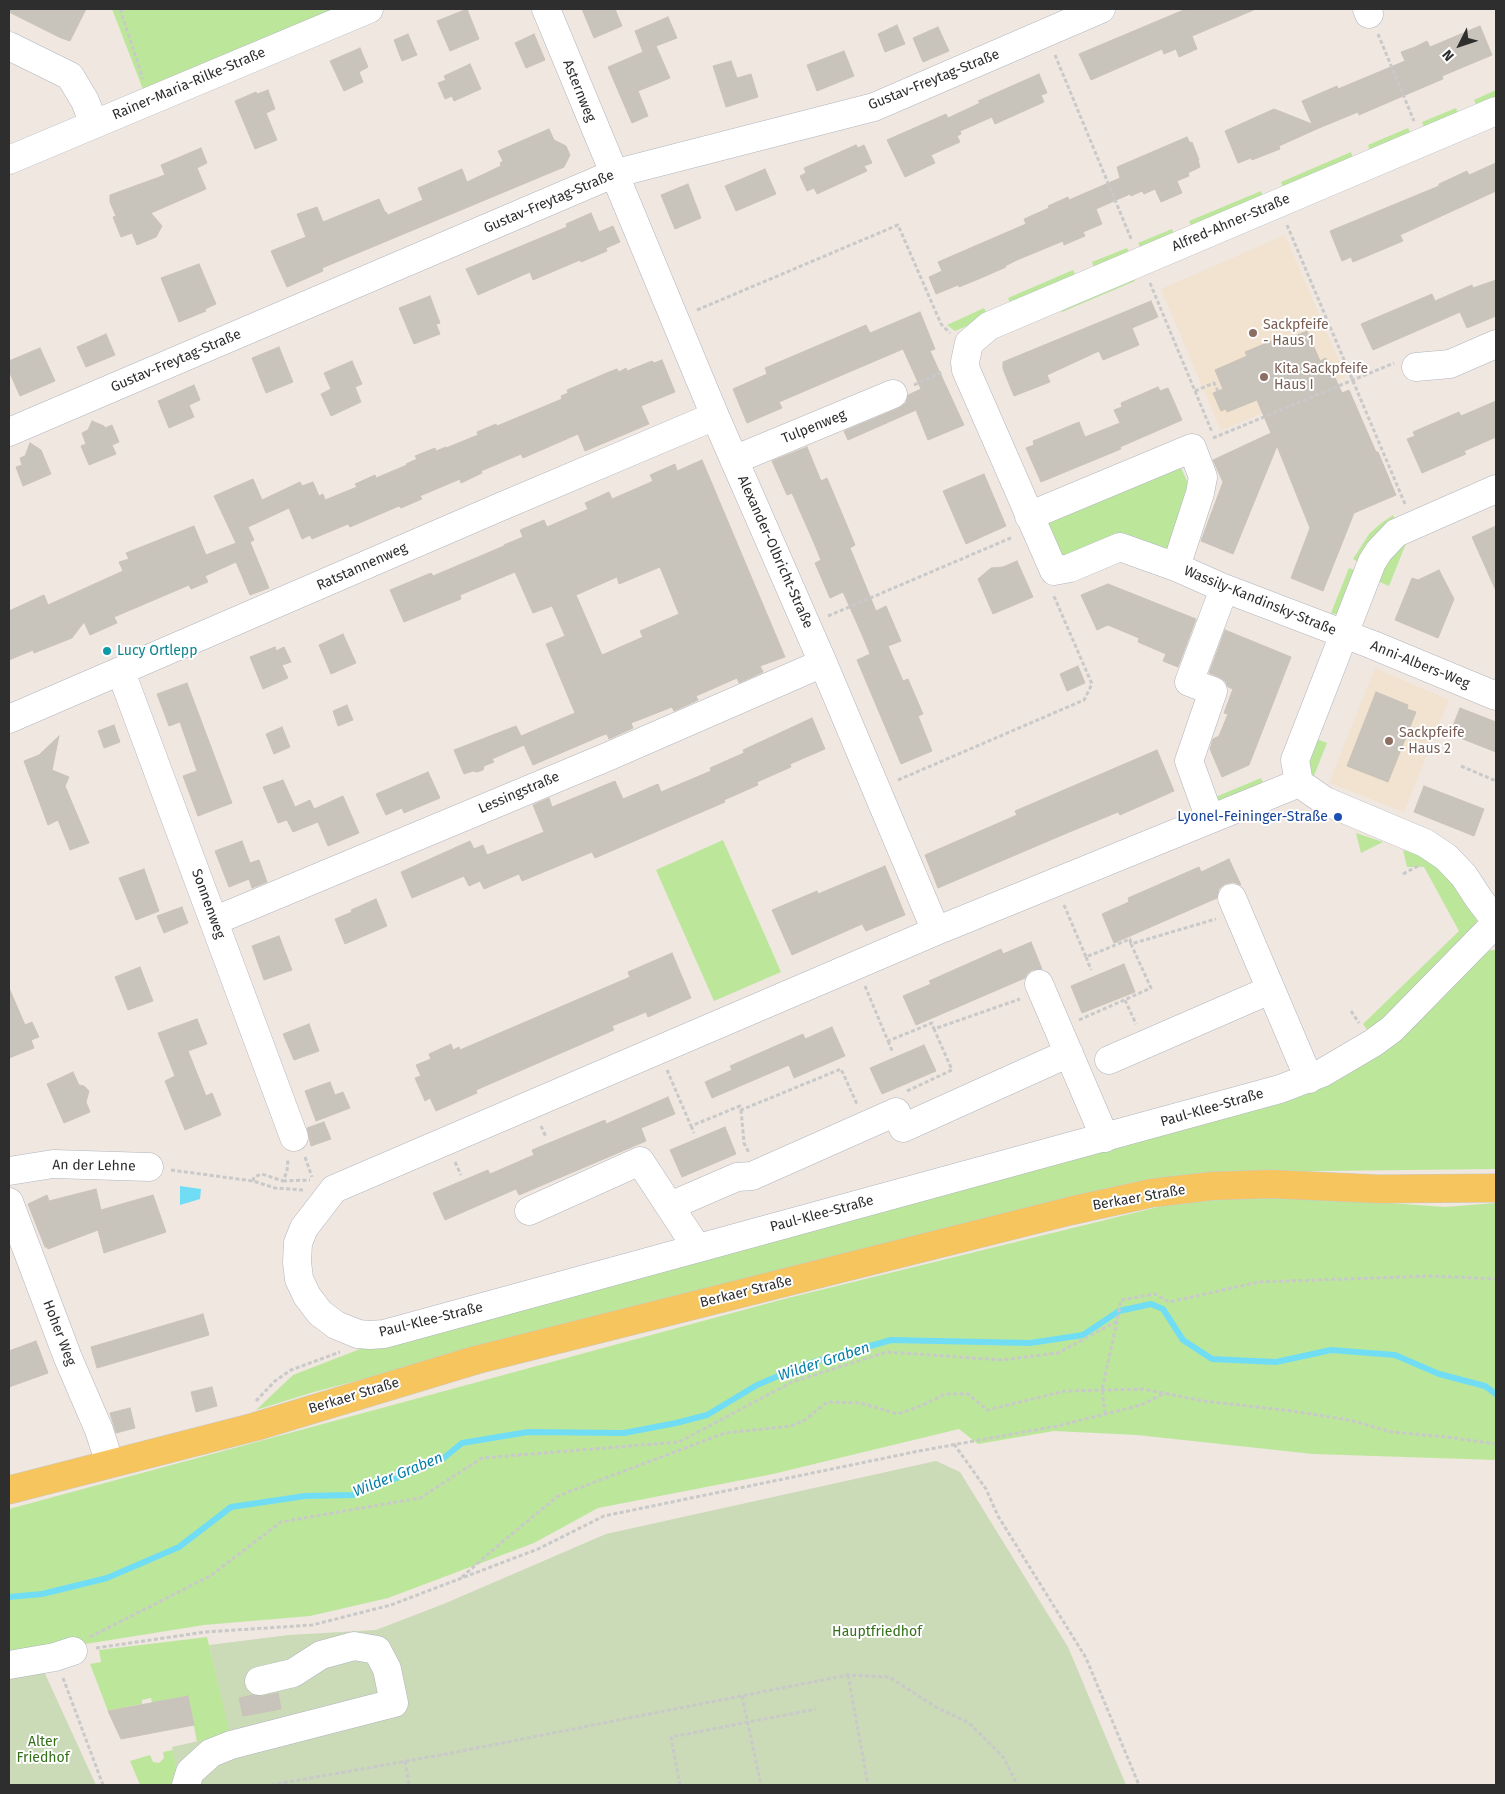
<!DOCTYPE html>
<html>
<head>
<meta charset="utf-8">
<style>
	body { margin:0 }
	#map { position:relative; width:1505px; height:1794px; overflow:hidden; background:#efe7e0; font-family:"Fira Sans",sans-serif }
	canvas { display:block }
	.frame { position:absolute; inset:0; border:10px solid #2e2e2e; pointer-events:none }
	.north { position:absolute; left:1435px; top:20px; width:50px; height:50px; -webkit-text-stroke:4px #fff; paint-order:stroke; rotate:229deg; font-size:14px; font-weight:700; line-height:20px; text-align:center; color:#2e2e2e }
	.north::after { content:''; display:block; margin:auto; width:18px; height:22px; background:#2e2e2e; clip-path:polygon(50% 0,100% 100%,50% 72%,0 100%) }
</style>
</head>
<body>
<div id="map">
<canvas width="1505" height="1794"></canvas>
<div class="frame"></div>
<div class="north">N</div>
</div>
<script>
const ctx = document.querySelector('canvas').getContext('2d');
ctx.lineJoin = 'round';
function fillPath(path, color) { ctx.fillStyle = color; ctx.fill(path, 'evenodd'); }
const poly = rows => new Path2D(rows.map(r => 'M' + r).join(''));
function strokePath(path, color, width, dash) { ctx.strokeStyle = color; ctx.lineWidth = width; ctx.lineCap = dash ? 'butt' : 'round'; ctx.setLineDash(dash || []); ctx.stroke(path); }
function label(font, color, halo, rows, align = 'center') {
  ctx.font = font + ' "Fira Sans",sans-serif'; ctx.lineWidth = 4; ctx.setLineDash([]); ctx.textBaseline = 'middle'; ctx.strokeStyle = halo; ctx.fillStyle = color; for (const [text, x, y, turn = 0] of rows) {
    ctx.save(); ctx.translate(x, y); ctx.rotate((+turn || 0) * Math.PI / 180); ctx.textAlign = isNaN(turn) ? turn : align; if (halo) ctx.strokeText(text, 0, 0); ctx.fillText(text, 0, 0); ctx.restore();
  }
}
const education = poly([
	[1285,235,1346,377,1221,431,1161,289],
	[1375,668,1449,700,1404,812,1329,783]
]);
const green = poly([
	[112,9,340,9,144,92],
	[1496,90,1496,99,1477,107,1474,100],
	[1456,108,1459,116,1425,130,1422,122],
	[1408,128,1412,136,1371,153,1368,145],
	[1351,152,1354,161,1284,190,1281,182],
	[1261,191,1264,199,1193,229,1189,221],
	[1172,229,1175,237,1142,251,1138,243],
	[1127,248,1131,256,1095,271,1092,262],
	[1073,270,1077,279,1011,306,1008,298],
	[1132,275,1135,281,1062,312,1060,306],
	[984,308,988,317,955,331,947,325],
	[1178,461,1191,490,1167,554,1064,559,1038,520],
	[1393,515,1395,521,1358,562,1353,559,1369,534,1380,524],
	[1407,541,1389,586,1375,580,1384,563],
	[1349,568,1355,570,1338,615,1331,613],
	[1314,738,1327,743,1313,778,1308,771,1307,765],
	[1261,778,1264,785,1215,805,1213,798],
	[1356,833,1383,842,1361,853],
	[723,840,781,972,714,1001,656,870],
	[1403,850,1422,855,1447,875,1474,913,1477,921,1474,931,1370,1034,1363,1024,1459,931,1424,867,1407,867],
	[1493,950,1496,950,1496,1169,1230,1172,637,1307,314,1392,256,1410,293,1375,386,1339,1339,1076,1482,952],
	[1234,1198,1320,1198,1445,1207,1496,1203,1496,1460,1313,1454,1137,1435,1054,1431,978,1444,959,1429,773,1474,598,1508,534,1543,388,1598,310,1616,204,1625,73,1646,9,1658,9,1509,784,1299,1162,1206],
	[207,1637,231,1734,197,1742,188,1696,152,1703,151,1698,142,1700,142,1704,108,1711,90,1664,101,1662,99,1650],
	[173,1750,179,1777,174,1785,140,1785,130,1761,150,1755,153,1762,159,1763,164,1758,163,1752]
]);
const cemetery = poly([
	[936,1461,960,1472,1068,1647,1126,1785,174,1785,179,1777,172,1747,230,1734,209,1645,289,1635,376,1630,446,1603,606,1534],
	[41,1665,96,1785,9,1785,9,1671]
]);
const water = poly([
	[180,1186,201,1189,200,1199,180,1205]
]);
const stream = poly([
	[9,1597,42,1594,107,1578,179,1547,231,1507,305,1496,353,1495,440,1461,462,1443,528,1432,624,1433,676,1423,707,1415,757,1385,804,1365,891,1340,1030,1343,1083,1335,1119,1311,1151,1304,1163,1309,1183,1340,1212,1359,1276,1362,1331,1350,1395,1355,1439,1374,1485,1386,1496,1394]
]);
const building = poly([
	[9,9,86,9,70,41,61,38,9,12,9,9],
	[467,9,479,39,450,51,437,21,467,9],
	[582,9,615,9,622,26,594,38,582,9],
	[1186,9,1256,9,1192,36,1197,49,1179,57,1176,49,1164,54,1162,49,1091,80,1079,54,1186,9],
	[668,17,677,38,656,46,670,78,638,91,648,116,632,123,608,67,643,52,635,31,668,17],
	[897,25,905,44,885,52,878,34,897,25],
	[1480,26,1492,55,1442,76,1443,79,1417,90,1359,115,1358,112,1319,128,1279,146,1280,149,1252,160,1251,158,1238,163,1225,131,1274,109,1312,124,1302,101,1337,86,1338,89,1405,61,1401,52,1415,47,1427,41,1430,47,1480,26],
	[938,27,949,51,923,62,913,38,938,27],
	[408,34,417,55,402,61,394,40,408,34],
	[534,34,545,60,526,68,515,43,534,34],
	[360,48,368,67,359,72,363,82,344,91,330,61,360,48],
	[844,51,854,76,817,91,807,65,844,51],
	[731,61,737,78,751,74,758,97,726,107,713,66,731,61],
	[470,64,481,89,454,101,452,96,445,99,438,83,446,80,444,76,470,64],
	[1039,74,1047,93,1041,95,1044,102,995,124,992,117,960,131,961,134,957,136,960,142,931,155,935,163,905,177,887,140,946,114,948,118,980,103,978,101,1039,74],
	[268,90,275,109,266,113,277,140,255,149,235,101,256,92,257,94,268,90],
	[549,129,554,140,566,146,570,155,564,167,322,268,323,271,287,287,271,251,306,237,297,214,317,207,323,222,379,199,385,212,386,212,388,215,423,200,418,188,462,169,467,182,501,166,500,163,503,161,498,151,549,129],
	[1187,137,1190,143,1192,142,1199,160,1198,160,1200,167,1188,173,1189,176,1177,181,1182,193,1161,202,1155,189,1144,194,1142,191,1131,196,1130,194,1096,209,1102,224,1083,232,1085,236,1064,245,1063,241,1017,260,1005,266,1006,267,981,278,959,287,958,285,936,294,929,277,942,271,938,262,1026,224,1024,219,1049,208,1048,206,1068,197,1069,200,1120,178,1117,167,1187,137],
	[856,145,858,148,864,145,872,163,864,166,867,171,817,194,814,188,807,191,800,176,806,173,804,168,856,145],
	[201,148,207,163,197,168,206,189,151,213,162,226,156,237,137,245,132,233,121,237,113,217,116,216,110,202,110,195,165,175,161,165,201,148],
	[1496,163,1496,191,1400,235,1403,241,1353,262,1351,257,1342,261,1330,231,1439,186,1439,184,1467,171,1469,175,1496,163],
	[765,169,776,194,736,211,725,186,765,169],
	[688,184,701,218,675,229,661,195,688,184],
	[591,213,599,232,613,226,620,242,606,248,607,251,581,262,580,260,533,280,530,272,478,295,466,269,567,227,566,224,591,213],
	[199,264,216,304,205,309,206,311,179,322,161,278,199,264],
	[1496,280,1496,316,1467,328,1460,312,1373,350,1361,324,1432,294,1435,301,1472,285,1473,288,1496,280],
	[430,296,440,323,436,324,440,334,414,344,399,308,430,296],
	[1151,301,1158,317,1132,328,1139,345,1103,360,1099,351,1047,375,1050,382,1014,396,1003,369,1003,362,1151,301],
	[920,312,935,349,930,351,964,425,928,440,916,410,848,440,844,431,899,408,906,403,908,395,921,389,903,349,779,402,782,408,747,423,733,389,767,374,765,368,866,325,870,333,920,312],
	[1307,331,1320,361,1326,358,1342,393,1349,390,1376,452,1378,452,1396,495,1354,513,1323,591,1291,578,1310,528,1277,446,1233,554,1201,541,1223,482,1213,460,1271,433,1257,400,1227,412,1226,409,1221,411,1213,393,1223,389,1215,370,1247,356,1245,352,1276,339,1278,343,1307,331],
	[106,334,115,355,86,367,77,347,106,334],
	[279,347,293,382,266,393,252,358,279,347],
	[40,348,55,381,20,396,9,371,9,361,40,348],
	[662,360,675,392,641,406,649,424,585,451,578,434,523,458,521,454,481,471,482,473,461,483,460,479,420,496,422,499,401,508,399,506,350,527,348,524,312,539,310,535,302,539,289,508,248,527,254,540,250,542,269,588,250,595,236,562,205,576,208,582,191,589,189,585,114,617,117,623,90,635,84,622,72,638,34,653,33,650,9,660,9,611,44,595,48,605,123,571,119,562,129,559,126,553,194,526,206,555,236,543,214,496,253,479,262,500,300,482,302,486,313,482,319,496,323,494,325,500,357,487,355,484,375,475,376,478,407,465,406,464,417,459,415,456,435,448,436,451,446,447,446,448,478,435,477,432,496,424,497,426,562,399,561,396,568,393,567,390,609,372,617,369,619,372,626,368,627,371,652,361,654,363,662,360],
	[352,361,362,384,355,387,361,402,331,416,321,394,331,389,324,373,352,361],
	[194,385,200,400,189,405,194,417,169,428,158,401,194,385],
	[1158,387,1160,391,1168,388,1182,420,1120,447,1121,449,1041,482,1026,448,1034,445,1033,441,1079,422,1085,437,1120,423,1114,410,1122,407,1121,403,1158,387],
	[1496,401,1496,437,1464,451,1466,454,1422,473,1407,439,1415,436,1413,432,1459,412,1461,416,1496,401],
	[92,421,104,426,105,428,112,425,119,442,112,445,116,454,89,465,81,446,86,444,82,433,88,430,92,421],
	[30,443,41,450,51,474,23,486,16,467,22,465,20,458,25,456,30,443],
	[807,447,821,481,827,478,848,528,855,545,850,548,876,611,886,606,901,641,888,646,903,681,908,679,923,714,918,716,932,751,901,764,857,660,870,654,863,637,843,592,830,598,815,563,821,560,814,543,792,493,787,495,772,461,807,447],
	[702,460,785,657,760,666,763,672,739,683,737,678,696,696,698,700,674,711,672,707,631,723,633,728,609,739,607,734,603,735,533,765,523,743,524,745,492,759,494,762,484,766,483,770,477,772,473,771,464,774,454,750,516,726,521,736,575,713,546,644,565,636,552,606,533,613,515,572,460,595,461,599,404,622,390,590,431,573,433,576,504,546,504,545,523,537,520,530,544,520,547,527,584,511,588,509,585,503,609,492,612,499,649,483,653,481,650,475,675,464,677,471,702,460],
	[660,567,679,614,640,631,643,637,602,655,576,595,617,577,619,584,660,567],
	[984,474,1006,526,966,544,943,491,984,474],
	[1496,526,1496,591,1472,537,1496,526],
	[1017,561,1033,597,993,614,978,579,991,568,1003,567,1017,561],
	[1439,570,1454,599,1438,638,1395,620,1412,578,1418,580,1439,570],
	[1108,584,1196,619,1178,667,1163,661,1166,654,1138,642,1139,638,1108,625,1097,630,1081,595,1108,584],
	[1225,630,1291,657,1249,765,1222,777,1210,749,1213,739,1219,736,1228,714,1224,713,1233,689,1228,687,1225,681,1219,677,1209,673,1225,630],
	[343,634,356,663,331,674,319,645,343,634],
	[275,647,276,651,284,647,291,662,282,665,288,678,263,689,250,657,275,647],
	[1078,666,1085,683,1067,691,1060,674,1078,666],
	[187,683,232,803,198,816,183,776,197,771,180,722,169,726,157,694,187,683],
	[1376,692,1408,705,1407,709,1416,712,1388,782,1347,766,1376,692],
	[347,705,353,720,338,726,333,711,347,705],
	[1460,708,1496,722,1496,752,1450,734,1460,708],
	[812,718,825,749,790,764,791,767,757,782,758,785,724,800,725,802,595,858,592,852,522,881,519,874,484,889,480,881,469,886,464,876,412,898,401,872,470,841,474,849,483,845,487,855,544,832,533,805,549,798,552,807,615,781,623,799,658,784,661,792,711,771,710,768,744,753,743,750,812,718],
	[114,725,120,742,104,748,98,731,114,725],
	[282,727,290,747,274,754,266,734,282,727],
	[59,736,52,770,69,777,65,786,89,843,70,850,58,820,48,825,24,761,39,755,59,736],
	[1157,750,1174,791,1120,815,1118,812,1067,833,938,888,925,855,1017,815,1015,811,1157,750],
	[428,772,440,798,404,813,402,808,386,815,376,794,428,772],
	[283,780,295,807,310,800,314,809,343,796,359,833,328,846,318,822,293,832,287,820,278,823,263,787,283,780],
	[1424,786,1484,809,1474,836,1414,812,1424,786],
	[242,841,250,863,259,860,267,882,252,888,249,879,229,887,215,851,242,841],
	[1229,859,1241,885,1233,882,1225,884,1219,889,1217,898,1114,943,1102,914,1129,902,1128,898,1199,867,1201,872,1229,859],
	[885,866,905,915,866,931,862,924,792,955,772,910,817,891,818,894,885,866],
	[144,869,159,911,136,920,119,878,144,869],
	[376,899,387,926,345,944,335,919,352,912,351,910,376,899],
	[182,907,188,923,164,933,157,916,182,907],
	[279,936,292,970,264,980,252,946,279,936],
	[1031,942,1042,969,1032,970,1027,974,1025,978,916,1025,903,996,931,984,929,981,1001,949,1003,954,1031,942],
	[672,953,691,998,648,1017,646,1012,612,1026,614,1030,476,1090,477,1093,436,1111,430,1098,425,1101,415,1078,421,1076,416,1065,431,1059,429,1054,451,1044,453,1050,459,1047,460,1050,630,977,628,972,672,953],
	[1124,964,1135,992,1082,1013,1071,986,1124,964],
	[140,967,153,1001,128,1010,115,977,140,967],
	[9,988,25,1025,32,1022,39,1037,31,1040,34,1048,9,1058,9,988],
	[197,1019,207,1044,188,1051,206,1096,212,1093,221,1115,185,1130,165,1081,175,1076,158,1033,197,1019],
	[309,1024,319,1051,294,1060,283,1034,309,1024],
	[832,1027,845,1056,794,1078,789,1065,712,1098,705,1082,732,1070,730,1066,803,1034,805,1039,832,1027],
	[924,1045,936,1071,882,1094,870,1068,924,1045],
	[73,1072,79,1085,84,1086,89,1091,86,1102,90,1112,64,1123,47,1084,73,1072],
	[330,1082,335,1095,343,1092,350,1108,316,1121,305,1091,330,1082],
	[668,1097,675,1114,641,1128,646,1141,519,1195,516,1189,445,1220,433,1193,488,1170,490,1174,534,1155,532,1150,605,1120,606,1124,668,1097],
	[324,1122,331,1139,311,1146,307,1128,324,1122],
	[725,1127,736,1154,682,1177,670,1150,725,1127],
	[96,1189,101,1210,153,1195,166,1232,104,1253,98,1230,48,1249,47,1247,45,1247,28,1204,47,1195,49,1201,96,1189],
	[203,1314,209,1335,97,1368,91,1347,203,1314],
	[36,1341,48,1373,9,1387,9,1351,36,1341],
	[212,1387,217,1406,196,1412,191,1392,212,1387],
	[130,1408,135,1428,116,1433,110,1413,130,1408],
	[278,1693,281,1709,243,1716,239,1698,253,1695,263,1696,278,1693],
	[188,1696,194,1725,121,1739,108,1711,188,1696]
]);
const path = poly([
	[122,9,121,12,143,79],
	[1378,34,1414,121],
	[1055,55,1132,241],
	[1287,225,1405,504],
	[1150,283,1212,432],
	[697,310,898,225,941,324,950,333],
	[914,385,942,372],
	[1195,391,1214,383,1218,391],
	[1213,438,1394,363],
	[828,616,1013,537],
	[1461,766,1496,781],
	[898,780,1084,700,1092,684,1053,594],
	[1403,874,1418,866],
	[1064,905,1086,957,1130,939,1131,944],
	[1086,957,1091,970],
	[865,986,888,1041,932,1023,934,1029,1020,999],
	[1125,1000,1136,1024],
	[1351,1011,1359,1023],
	[1079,1020,1151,988,1131,944,1216,919],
	[888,1041,893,1053],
	[667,1070,691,1126,740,1106,741,1110,841,1069,857,1104],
	[907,1091,952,1070,934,1029],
	[741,1110,744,1143,749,1153],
	[541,1126,546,1137],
	[691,1126,694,1133],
	[305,1157,312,1177],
	[455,1162,461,1175],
	[171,1170,253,1181,275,1188,303,1190],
	[253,1181,254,1177,262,1174,283,1181,287,1171,288,1159],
	[283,1181,310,1180],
	[256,1401,275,1381,291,1370,340,1352],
	[1105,1414,1102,1390,1117,1321],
	[954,1444,986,1489,998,1516,1086,1658,1139,1785],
	[462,1577,502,1542,558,1496,725,1433,791,1426,805,1420,827,1402,861,1403,898,1414,923,1405,945,1394,968,1394,987,1410,1065,1391,1143,1389,1204,1401,1292,1411,1349,1420,1392,1432,1447,1437,1496,1444],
	[90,1637,210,1576,281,1522,420,1498,482,1458,679,1442,792,1382,887,1352,1002,1360,1058,1353,1117,1321,1121,1300,1155,1294,1169,1302,1259,1282,1432,1276,1496,1279],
	[96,1648,205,1632,312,1625,391,1605,538,1549,604,1516,919,1451,1057,1426,1141,1405,1165,1393],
	[848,1675,868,1785],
	[63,1678,103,1785],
	[742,1696,761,1785],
	[405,1761,409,1785],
	[516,1784,517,1785],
	[271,1785,441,1755,848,1675,889,1677,936,1707,969,1723,1004,1758,1017,1785],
	[680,1785,671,1737,816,1709]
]);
const minor = poly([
	[546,9,715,416,823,663,936,931],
	[1367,9,1369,14],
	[9,46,70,76,85,101,94,124],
	[1496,111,989,326,969,343,965,362,966,370,1054,571,1070,568,1120,547,1176,567,1221,587,1373,645,1496,696],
	[9,160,369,9],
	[1416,367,1450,364,1496,344],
	[9,432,613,174,874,107,1101,9],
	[734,460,893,394],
	[1496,489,1396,533,1379,551,1372,562,1295,760,1299,783,1325,801,1425,843,1446,857,1464,876,1479,899,1496,921],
	[1029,516,1192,448,1203,477,1200,493,1176,567],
	[121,672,294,1137],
	[9,719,500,507,715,416],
	[1299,783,936,931,334,1189,304,1228,298,1243,297,1262,299,1279,307,1296,320,1313,336,1325,358,1334,370,1335,384,1334,1280,1089,1322,1073,1373,1043,1392,1029,1496,923],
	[1210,819,1189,761,1213,691,1189,682,1224,589],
	[1232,898,1309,1079],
	[214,921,607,757,823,663],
	[1039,984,1105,1138],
	[1109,1060,1270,990],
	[9,1171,53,1164,149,1167],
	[9,1202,68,1358,99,1430,110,1464],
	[670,1206,737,1177,752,1176,896,1112,903,1128,1069,1053],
	[529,1211,640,1161,697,1248],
	[9,1665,55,1657,73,1651],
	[186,1785,190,1772,211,1753,231,1745,394,1703,387,1669,377,1650,354,1646,321,1655,293,1673,259,1681]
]);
const major = poly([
	[9,1490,254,1427,476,1360,1070,1211,1152,1193,1212,1186,1270,1184,1379,1189,1496,1188]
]);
const markers = [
	[1253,333,5,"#8d6e63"],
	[1264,377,5,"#8d6e63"],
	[107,651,5,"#0f9aa8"],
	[1389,741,5,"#8d6e63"],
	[1338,817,5,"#1a4fb4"]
];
const streetNames = [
	["Gustav-Freytag-Straße",934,80,-22],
	["Rainer-Maria-Rilke-Straße",189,84,-23],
	["Asternweg",579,91,68],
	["Gustav-Freytag-Straße",549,202,-23],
	["Alfred-Ahner-Straße",1231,223,-23],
	["Gustav-Freytag-Straße",176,361,-23],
	["Tulpenweg",814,427,-22],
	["Alexander-Olbricht-Straße",775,552,66],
	["Ratstannenweg",362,567,-24],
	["Wassily-Kandinsky-Straße",1260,601,22],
	["Anni-Albers-Weg",1420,665,22],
	["Lessingstraße",519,793,-23],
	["Sonnenweg",208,904,70],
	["Paul-Klee-Straße",1212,1108,-16],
	["An der Lehne",94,1166,1],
	["Berkaer Straße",1139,1198,-10],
	["Paul-Klee-Straße",822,1214,-15],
	["Berkaer Straße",746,1292,-14],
	["Paul-Klee-Straße",431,1320,-14],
	["Hoher Weg",59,1333,69],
	["Berkaer Straße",354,1396,-17]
];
const educationNames = [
	["Sackpfeife",1263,325],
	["- Haus 1",1263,341],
	["Kita Sackpfeife",1274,369],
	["Haus I",1274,385],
	["Sackpfeife",1399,733],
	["- Haus 2",1399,749]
];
const cultureNames = [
	["Lucy Ortlepp",117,651]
];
const transitNames = [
	["Lyonel-Feininger-Straße",1328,817]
];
const parkNames = [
	["Hauptfriedhof",877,1632],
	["Alter",43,1742],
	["Friedhof",43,1758]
];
const waterNames = [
	["Wilder Graben",824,1362,-18],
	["Wilder Graben",398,1475,-22]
];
fillPath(education, '#f1e3d0');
fillPath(green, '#bce79b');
fillPath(cemetery, '#cbdab7');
fillPath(water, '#71ddf4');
strokePath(stream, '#71ddf4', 6);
fillPath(building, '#c8c3bb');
strokePath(building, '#cbc3b9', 1);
strokePath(minor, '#b0b4be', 29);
strokePath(major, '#c9c9c9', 29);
strokePath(path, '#c9c9c9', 3, [4, 2.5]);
strokePath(minor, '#fff', 28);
strokePath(major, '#f7c55e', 28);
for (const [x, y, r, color] of markers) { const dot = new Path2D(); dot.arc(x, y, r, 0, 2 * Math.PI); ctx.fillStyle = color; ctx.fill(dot); strokePath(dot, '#fff', 2); }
label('14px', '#2e2e2e', '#fff', streetNames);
label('14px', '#785e54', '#fff', educationNames, 'left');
label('14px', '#0d838f', '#fff', cultureNames, 'left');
label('14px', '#164399', '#fff', transitNames, 'right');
label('14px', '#337018', '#fff', parkNames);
label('italic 15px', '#087fa7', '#fff', waterNames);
</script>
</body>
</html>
